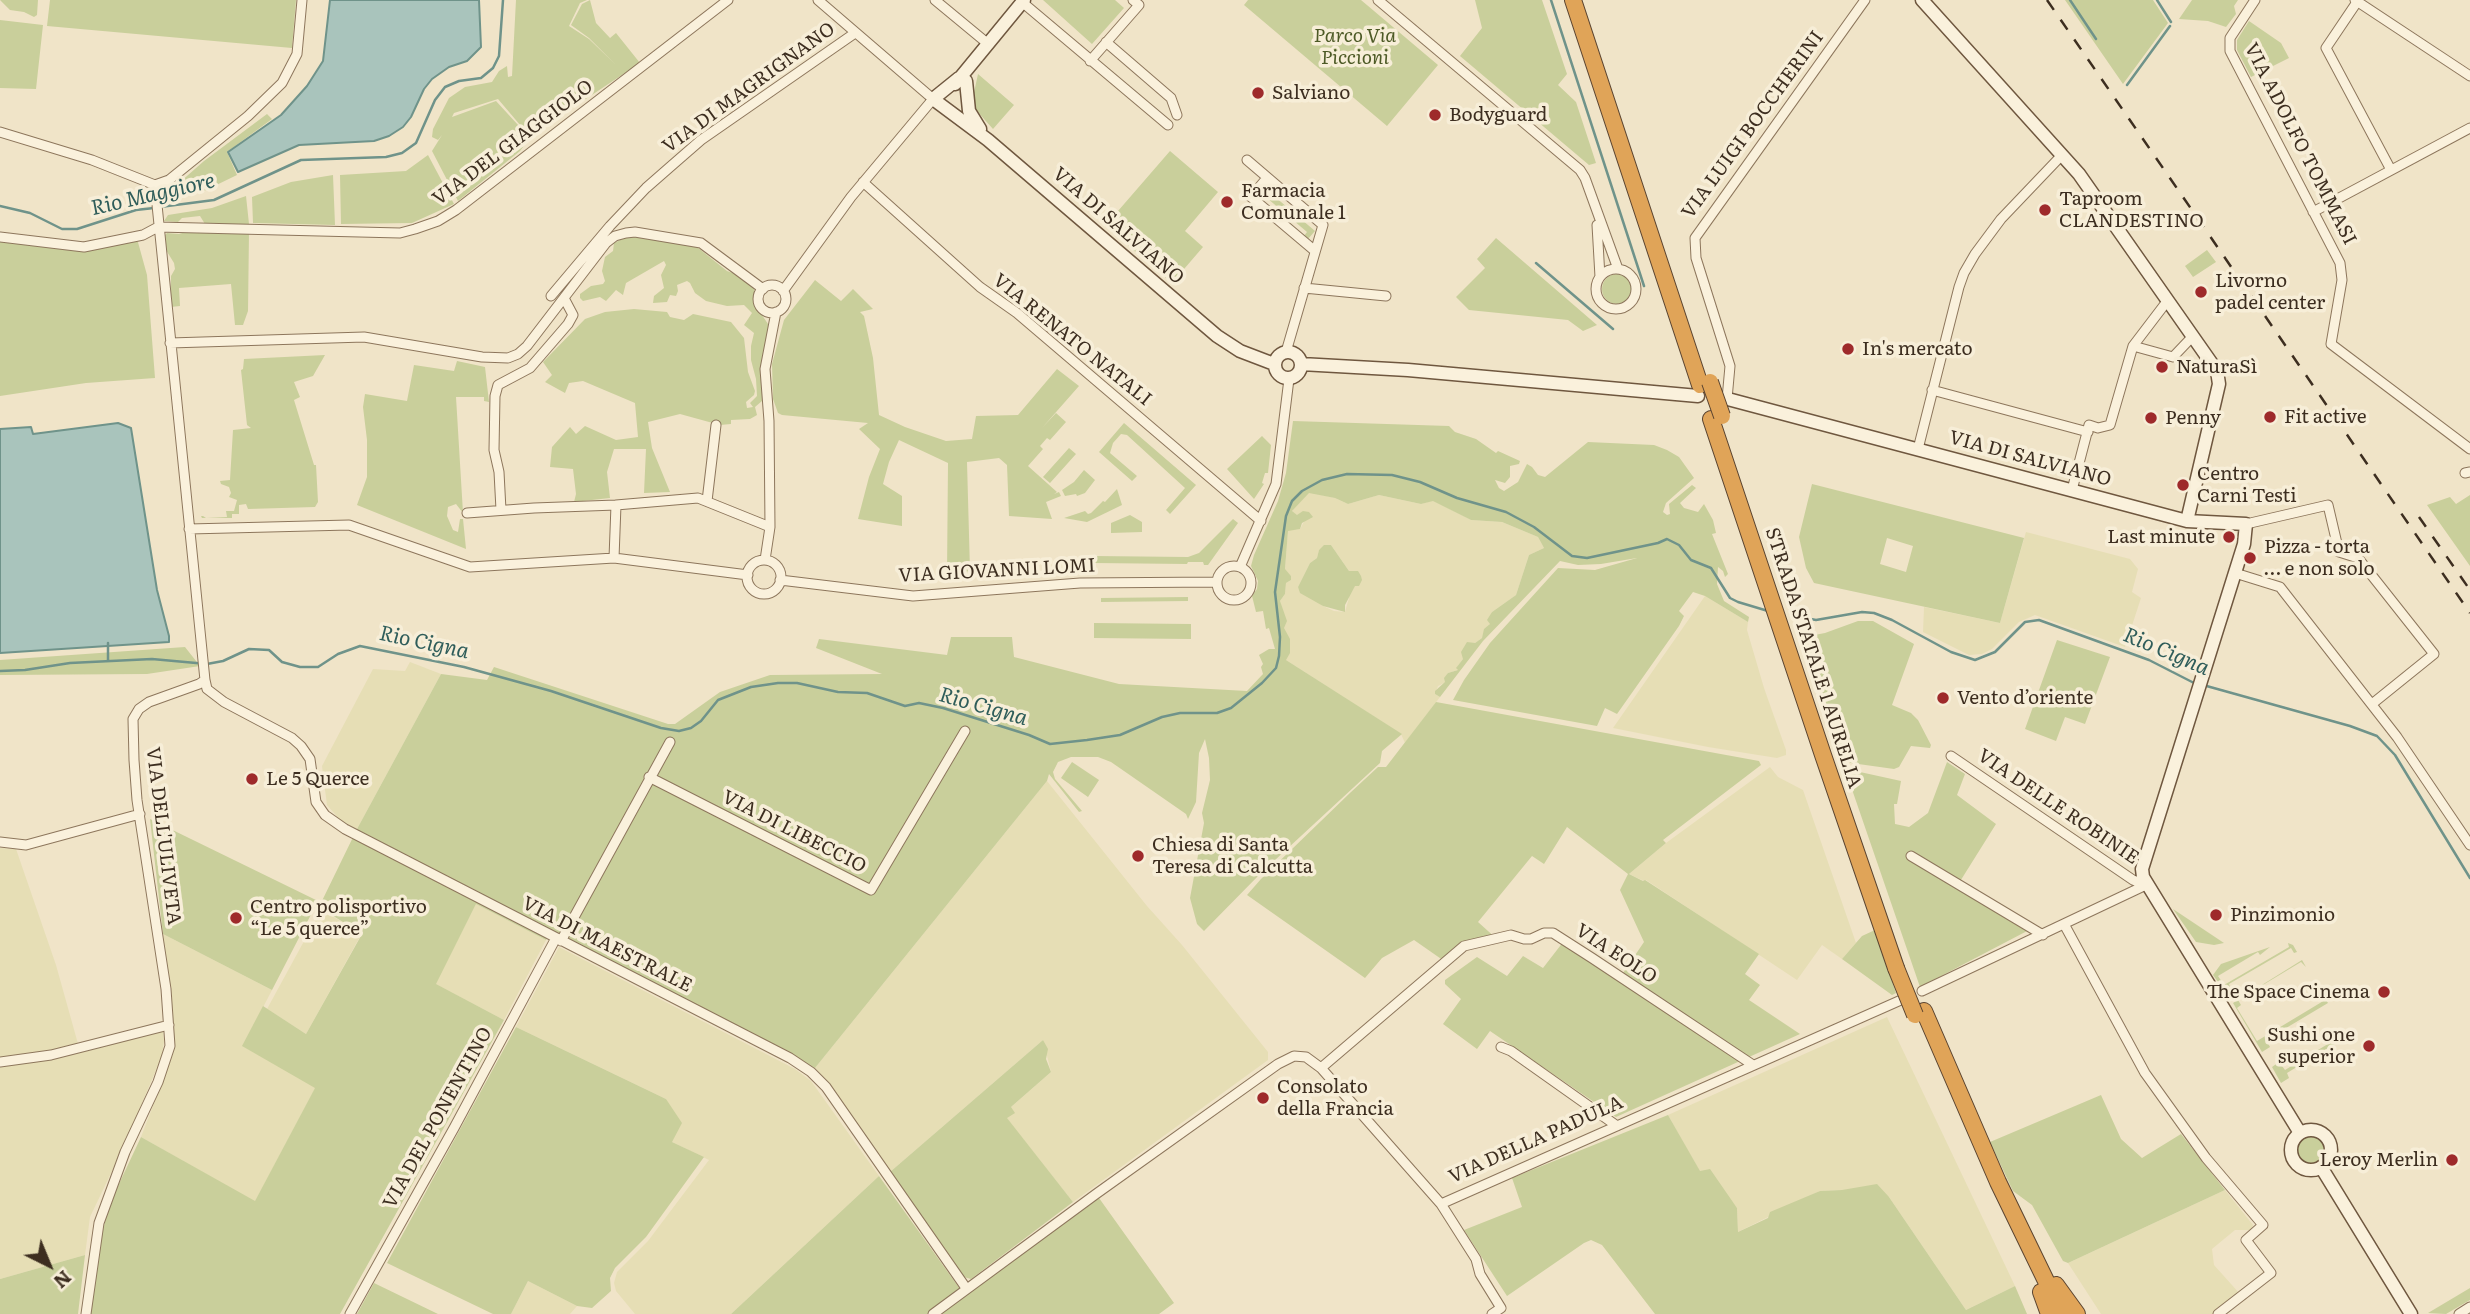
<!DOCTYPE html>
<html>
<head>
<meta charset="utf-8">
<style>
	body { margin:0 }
	#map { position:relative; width:2470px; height:1314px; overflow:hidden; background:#f0e4c8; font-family:Literata,serif }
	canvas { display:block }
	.north { position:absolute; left:14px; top:1230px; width:70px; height:70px; -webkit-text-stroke:5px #f7eed8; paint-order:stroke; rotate:137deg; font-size:19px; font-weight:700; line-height:28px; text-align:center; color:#3d2e20 }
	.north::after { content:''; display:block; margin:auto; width:24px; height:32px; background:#3d2e20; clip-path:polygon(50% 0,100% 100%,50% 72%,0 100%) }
</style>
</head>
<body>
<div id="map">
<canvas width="2470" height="1314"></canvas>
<div class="north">N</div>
</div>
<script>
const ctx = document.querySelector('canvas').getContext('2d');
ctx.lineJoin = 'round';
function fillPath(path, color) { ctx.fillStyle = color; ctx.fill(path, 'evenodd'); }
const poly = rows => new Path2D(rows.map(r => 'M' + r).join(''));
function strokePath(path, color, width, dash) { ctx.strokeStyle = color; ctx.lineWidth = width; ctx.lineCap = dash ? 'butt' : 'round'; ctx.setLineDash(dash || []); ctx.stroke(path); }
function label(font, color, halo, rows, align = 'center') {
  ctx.font = font + ' Literata,serif'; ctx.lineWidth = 7; ctx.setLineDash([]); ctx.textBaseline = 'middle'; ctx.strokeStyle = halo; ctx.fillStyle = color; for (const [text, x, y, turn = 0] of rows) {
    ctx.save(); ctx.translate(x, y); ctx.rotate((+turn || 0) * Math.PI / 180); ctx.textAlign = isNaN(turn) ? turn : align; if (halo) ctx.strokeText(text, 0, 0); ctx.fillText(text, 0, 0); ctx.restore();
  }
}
const farmland = poly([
	[1309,492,1335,498,1348,504,1379,495,1421,504,1433,500,1471,520,1502,522,1538,537,1544,548,1529,555,1516,595,1492,612,1490,624,1482,638,1475,643,1457,667,1458,670,1448,673,1446,682,1438,686,1435,694,1440,697,1405,743,1401,734,1286,660,1280,601,1285,594,1286,583,1291,580,1291,576,1285,570,1288,530,1300,529,1305,520,1292,512,1293,509],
	[1331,545,1349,571,1349,598,1345,612,1334,611,1323,606,1298,587,1310,563,1317,558,1319,550],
	[2026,532,2130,559,2138,569,2132,592,2141,598,2125,647,2035,615,2019,622,1992,649,1982,654,1969,655,1923,632,1924,607,2000,623],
	[1705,596,1748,622,1747,630,1764,688,1786,750,1786,755,1777,758,1708,747,1613,728],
	[410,662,441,674,357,829,341,821,327,805,322,766,373,669,405,671],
	[1770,767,1778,777,1803,790,1856,943,1842,959,1822,945,1797,980,1646,880,1644,881,1629,874,1666,843],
	[1047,781,1147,906,1182,945,1268,1052,1268,1060,1073,1202,1006,1118,1010,1108,1051,1072,1043,1040,890,1172,815,1068],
	[0,848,16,849,56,965,80,1051,163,1031,164,1041,162,1056,123,1148,90,1217,85,1255,0,1279],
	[476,904,546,940,504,1020,435,984],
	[321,910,362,933,306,1034,267,1009],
	[163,934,272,990,243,1046,316,1087,255,1202,141,1137,174,1051],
	[559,947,795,1069,811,1081,879,1176,731,1314,635,1314,616,1291,614,1283,617,1272,648,1241,709,1160,672,1142,666,1099,516,1027],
	[1887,1017,2015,1286,1966,1310,1889,1197,1842,1190,1820,1191,1738,1232,1737,1208,1725,1194,1700,1172,1668,1115],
	[2225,1190,2253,1225,2251,1230,2235,1230,2212,1249,2214,1265,2240,1294,2213,1314,2101,1314,2068,1263],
	[528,1281,577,1306,570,1314,511,1314]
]);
const green = poly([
	[0,0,38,0,37,15,34,17,24,12,10,10],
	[50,0,296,0,292,48,47,26],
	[516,0,587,0,580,3,569,26,589,39,615,64,589,38,571,25,582,4,590,0,596,23,610,38,616,33,640,63,539,130,532,139,498,99,454,113,452,117,496,101,530,138,520,151,458,201,432,151,442,135,438,140,432,137,433,129,449,98,465,87,492,82,499,71,507,66,508,77,512,76],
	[1043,0,1115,0,1124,8,1092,44],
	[1248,0,1361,0,1438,65,1387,126,1244,5],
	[1475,0,1542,0,1567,74,1558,85,1576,102,1596,163,1589,165,1460,56,1482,28],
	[2065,0,2153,0,2168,23,2123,84],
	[2192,0,2238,0,2234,6,2236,14,2226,27,2208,21,2179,19],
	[0,20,43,25,36,89,0,88],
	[2249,21,2281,43,2289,58,2251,77,2237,50,2237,40],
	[978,74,1014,105,993,129,976,110,973,97],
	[267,114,272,119,227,152,237,175,204,191,162,202,179,183,204,161],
	[1170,151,1218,192,1185,231,1203,247,1172,283,1105,226],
	[428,155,454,204,412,223,341,224,340,175,406,171],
	[333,175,335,225,253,223,252,197,291,182],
	[1267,190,1315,231,1308,239,1304,236,1307,232,1267,198,1263,201,1260,198],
	[246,196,249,224,205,224,200,216,182,218,178,222,164,221,168,215,212,208],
	[189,231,249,232,248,311,243,325,235,325,231,284,179,288,180,306,171,307,171,276,175,269,174,263,166,250,164,236,167,233,179,234],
	[136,235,147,275,155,378,86,383,0,396,0,241,66,244],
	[628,236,697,247,727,271,736,274,754,288,756,306,770,327,761,364,764,389,762,401,755,407,757,415,750,419,731,420,731,424,720,425,680,414,648,422,652,448,670,492,644,493,646,449,614,449,607,472,610,498,574,502,576,494,573,469,550,467,552,447,570,427,576,434,585,426,616,440,638,437,635,403,583,381,569,383,565,393,545,382,552,375,543,362,585,319,605,312,634,309,667,312,670,317,684,320,693,314,731,322,744,338,748,372,755,391,754,395,746,402,747,408,753,407,750,403,757,396,756,379,751,360,751,346,754,333,744,325,752,313,744,305,727,306,706,301,695,293,690,283,687,281,677,285,678,291,676,296,670,295,667,302,653,303,654,296,664,288,661,275,666,265,664,261,626,283,623,295,616,290,606,301,600,297,583,301,580,298,580,294,591,286,603,284,605,281,602,271,605,257,613,251,614,243],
	[1496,238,1597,325,1583,331,1568,320,1469,310,1456,297,1485,268,1477,259],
	[2207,250,2216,262,2193,277,2185,266],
	'1602 289a15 15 0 1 1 30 0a15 15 0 1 1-30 0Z',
	[815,280,841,301,853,289,873,309,860,312,864,316,873,358,879,415,905,427,946,441,972,439,976,416,1018,415,1057,369,1079,386,1042,428,1056,413,1066,422,1050,440,1047,438,1040,446,1043,449,1028,466,1057,492,1054,494,1059,492,1061,496,1046,502,1052,519,1009,516,1007,465,999,458,967,462,970,571,947,574,948,463,899,440,889,462,883,484,902,496,902,526,858,519,869,477,880,449,859,429,868,423,782,415,778,413,773,399,772,364,784,320],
	[325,355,313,376,294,382,300,397,294,400,314,465,316,465,318,502,315,507,248,509,246,504,239,505,239,514,232,514,232,518,202,518,201,516,203,516,206,518,227,517,226,511,234,511,237,500,229,497,231,493,229,487,221,484,220,481,230,480,233,430,251,428,247,425,241,370,243,369,244,359],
	[457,361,485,367,489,402,484,401,484,397,456,397,463,513,456,504,448,507,447,516,453,530,458,532,460,519,463,519,466,549,357,505,367,477,367,440,363,407,365,394,407,401,414,365,454,371],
	[1293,421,1449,426,1455,432,1476,439,1496,453,1498,451,1520,461,1519,464,1510,466,1510,477,1505,483,1495,480,1499,488,1504,491,1518,482,1527,464,1532,467,1538,475,1545,477,1588,442,1654,445,1667,450,1679,457,1694,478,1666,503,1663,512,1667,515,1670,514,1669,504,1692,485,1696,488,1680,503,1684,508,1698,512,1704,504,1713,520,1716,533,1712,534,1728,574,1725,577,1723,571,1718,567,1717,584,1724,601,1749,617,1748,622,1705,596,1693,592,1679,611,1684,616,1679,626,1617,714,1605,708,1597,726,1453,700,1464,680,1490,643,1558,568,1595,570,1637,558,1601,564,1578,565,1560,561,1483,641,1440,697,1435,694,1435,691,1445,682,1444,678,1448,673,1458,670,1456,668,1463,659,1461,652,1467,642,1475,643,1482,638,1484,629,1490,624,1487,620,1492,612,1516,595,1529,555,1544,548,1538,537,1502,522,1471,520,1433,501,1421,504,1379,495,1348,504,1335,498,1309,493,1292,511,1297,515,1303,511,1309,512,1313,517,1302,523,1300,529,1288,531,1285,569,1291,576,1291,580,1286,583,1285,594,1280,601,1287,621,1284,628,1290,639,1290,653,1286,660,1402,734,1382,751,1380,763,1261,873,1204,931,1197,924,1190,898,1204,823,1202,813,1210,780,1209,758,1205,739,1199,753,1196,802,1188,819,1186,814,1111,762,1098,757,1071,757,1058,762,1053,772,1055,779,1082,811,1079,812,1049,774,1047,781,815,1068,551,932,546,940,476,904,436,984,504,1020,340,1314,90,1314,100,1241,110,1203,141,1137,255,1201,315,1088,242,1046,263,1006,306,1034,362,934,319,907,357,829,441,674,487,680,494,667,668,724,675,724,720,692,770,675,882,674,816,648,819,639,947,655,951,637,1012,637,1014,657,1119,684,1247,691,1263,674,1261,667,1263,664,1259,655,1269,649,1275,649,1269,628,1266,629,1263,611,1256,612,1252,596,1257,589,1258,581,1251,566,1254,555,1278,501,1286,473],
	[1124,423,1196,485,1170,514,1166,510,1185,488,1127,435,1121,434,1113,443,1110,453,1137,476,1132,481,1099,452],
	[1262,436,1271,445,1268,473,1265,473,1262,483,1264,484,1254,499,1227,469],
	[1069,448,1076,454,1050,483,1043,477],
	[1084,470,1095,480,1085,493,1077,496,1076,494,1065,496,1062,490,1074,482],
	[1812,484,2024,538,2000,623,1814,583,1806,568,1799,537],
	[1887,538,1913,546,1906,572,1880,564],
	[1117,489,1122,505,1087,522,1064,518,1085,511,1088,514,1091,513,1103,501,1105,502],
	[2470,495,2470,566,2427,505,2450,497,2456,504],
	[1130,515,1142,522,1142,532,1111,533,1111,523],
	[1233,519,1238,523,1208,565,1204,565,1203,562,1188,562,1187,564,1094,563,1094,556,1188,557,1199,553],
	[1324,545,1331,545,1349,571,1358,571,1361,576,1362,580,1359,586,1355,586,1345,605,1345,612,1323,606,1300,593,1298,587,1310,563,1317,558,1319,550],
	[1188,597,1188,601,1101,602,1101,598],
	[1858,621,1873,621,1914,644,1892,705,1911,713,1918,720,1931,745,1930,748,1911,746,1899,767,1894,769,1844,762,1804,637,1825,633],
	[1094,623,1191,624,1191,639,1094,638],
	[2057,640,2110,657,2085,724,2065,717,2056,741,2025,729],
	[185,647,200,666,147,674,0,675,0,660],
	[1436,702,1759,761,1761,765,1663,840,1666,843,1629,874,1643,881,1645,880,1759,954,1745,974,1760,985,1749,1000,1800,1034,1616,1117,1490,1031,1477,1049,1443,1024,1461,999,1445,984,1445,980,1477,957,1507,976,1523,956,1543,968,1567,937,1623,973,1644,942,1620,890,1628,874,1567,827,1544,864,1532,856,1478,922,1498,940,1465,950,1447,963,1414,940,1382,958,1365,978,1247,895,1261,879,1351,792,1378,767,1386,767],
	[1072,762,1099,780,1088,797,1061,778],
	[1947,762,1965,774,1957,795,1996,824,1959,883,2029,930,1920,987,1846,772,1860,772,1901,781,1897,804,1894,804,1895,824,1909,827,1928,813],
	[150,819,318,901,272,990,163,934],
	[2173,909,2224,943,2214,945,2196,942],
	[1875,930,1896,993,1892,995,1842,959,1862,936],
	[2288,943,2293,945,2297,952,2294,953,2291,948,2229,984,2231,990,2226,993,2213,975,2221,964,2270,947,2260,955,2258,952,2218,976,2224,985,2289,947],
	[2302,960,2306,967,2301,962,2238,1000,2241,1005,2237,1008,2257,1041,2325,1000,2323,995,2328,1003,2266,1040,2270,1047,2262,1052,2233,1003],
	[516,1027,666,1099,682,1123,672,1142,704,1157,646,1237,615,1268,610,1278,611,1291,592,1308,577,1306,528,1281,511,1314,493,1314,387,1263],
	[2346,1033,2351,1041,2346,1037,2287,1073,2289,1078,2281,1083,2272,1067,2279,1062,2285,1070],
	[1043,1040,1048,1049,1046,1059,1051,1072,1011,1107,1015,1113,1007,1118,1073,1202,971,1279,964,1277,890,1172],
	[2101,1095,2121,1139,2142,1158,2181,1134,2225,1190,2068,1263,2063,1261,2032,1205,2013,1191,1990,1142],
	[1668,1115,1700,1171,1710,1169,1737,1208,1738,1232,1768,1218,1770,1212,1820,1191,1842,1190,1877,1184,1889,1197,1966,1310,2015,1286,2027,1314,1655,1314,1602,1245,1591,1240,1584,1243,1507,1296,1464,1230,1522,1207,1512,1178],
	'2296 1150a14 14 0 1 1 28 0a14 14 0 1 1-28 0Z',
	[879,1176,965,1296,1099,1198,1174,1303,1159,1314,731,1314],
	[85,1255,78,1314,0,1314,0,1279],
	[374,1283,438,1314,357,1314],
	[2470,1288,2470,1300,2446,1314,2428,1313]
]);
const water = poly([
	[330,0,479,0,481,47,467,61,449,67,432,79,424,89,411,117,403,127,389,136,374,141,299,145,238,172,228,152,281,115,307,86,323,61,330,0],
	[118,423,131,428,157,590,169,636,169,642,0,653,0,429,31,427,33,434,118,423]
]);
const stream = poly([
	[1551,0,1644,286],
	[2070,0,2096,39],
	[2157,0,2171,22],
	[2127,85,2170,26],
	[0,206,30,213,62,229,77,229,136,210,154,208],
	[160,207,214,200,301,160,386,157,402,153,416,143,435,100,445,87,459,81,481,78,493,68,499,56,503,0],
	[1536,263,1613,329],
	[1795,616,1816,620,1862,612,1874,613,1892,620,1951,652,1975,660,1995,652,2025,622,2039,620,2149,660,2196,684],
	[108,643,108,661],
	[0,671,25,670,70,663,152,659,207,664,223,661,249,649,269,650,282,662,300,667,318,667,338,654,360,646,464,667,551,691,661,728,679,731,691,728,701,721,718,700,751,687,778,683,797,683,838,692,867,693,905,706,919,703,943,708,1029,735,1050,744,1087,740,1120,735,1162,717,1180,713,1217,713,1231,708,1262,683,1276,668,1279,656,1280,637,1275,592,1286,516,1292,501,1302,491,1322,480,1347,474,1392,475,1420,482,1457,498,1506,512,1534,527,1572,556,1587,558,1658,543,1667,539,1679,545,1691,560,1711,568,1730,598,1738,602,1768,611],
	[2203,685,2350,726,2377,736,2395,755,2470,878]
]);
const street = poly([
	[935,0,987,43],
	[1378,0,1580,170,1585,178,1618,269],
	[2255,0,2230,38,2230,51,2340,263,2342,280,2331,344,2470,449],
	[2355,0,2470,76],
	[1022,2,1168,125],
	[2357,2,2326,48,2391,170],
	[1106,42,1171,98,1177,115],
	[1090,61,1139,5,1133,0],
	[0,132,92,160,155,185,169,180,248,116,282,83,297,54,302,0],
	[1247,160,1323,225,1286,352],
	[1267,178,1251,197,1315,251],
	[863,182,980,287,1017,313,1261,521],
	[2313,212,2470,128],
	[1597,225,1600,277],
	[0,237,84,247,143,235,158,227,400,233,415,229,438,221,456,210,728,0],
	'1596 289a20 20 0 1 1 40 0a20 20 0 1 1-40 0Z',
	'758 299a14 14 0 1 1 28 0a14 14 0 1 1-28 0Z',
	[1304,288,1386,296],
	[783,291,851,197,933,99,818,0],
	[551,296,610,226,646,188,670,167,701,140,855,33],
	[170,343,364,337,482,357,508,358,518,354,527,346,606,243,615,236,626,233,635,232,701,243,763,289],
	[2133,346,2173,357,2193,336],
	[1932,390,2088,432],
	[1727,399,1730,366,1696,258,1695,238,1865,0],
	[1918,449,1959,287,1964,273,1975,254,2001,219,2062,155],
	[2465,473,2470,472],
	[2072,490,2089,425,2098,428,2110,425,2133,346,2165,304],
	[707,501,716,425],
	[616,505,698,498,770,527],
	[501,510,499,472,494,450,495,396,498,385,530,368,568,324,573,315,564,298],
	[467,513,534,508,616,505,614,558],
	[2246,524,2328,505,2339,552,2358,558,2434,654,2372,704],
	[189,529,349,525,470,567,614,558,748,575],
	[765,560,770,527,769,421,765,369,776,312],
	'747 577a17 17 0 1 1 34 0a17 17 0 1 1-34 0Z',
	'1217 583a17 17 0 1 1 34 0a17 17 0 1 1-34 0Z',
	[1240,567,1276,484,1289,379],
	[2235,573,2280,587,2397,737,2470,845],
	[780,580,913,596,1080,583,1217,582],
	[205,680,207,689,224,702,292,738,301,746,310,759,316,802,325,815,345,829,790,1058,811,1072,826,1087,966,1288],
	[1951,756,2133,880,2146,885],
	[649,777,871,890,965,731],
	[0,842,26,845,140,814],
	[1911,856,2043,935],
	[2064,924,2145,1073,2206,1158,2263,1225,2246,1240,2271,1273,2218,1314],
	[561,941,670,742],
	[1922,991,2146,885],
	[1501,1047,1511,1051,1617,1126],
	[0,1062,51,1055,169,1025],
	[1321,1068,1464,946,1511,935,1524,939,1531,939,1544,933,1553,933,1592,958,1753,1065],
	[1441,1204,1476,1259,1480,1274,1501,1308,1492,1314],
	[86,1314,99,1223,125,1152,158,1082,170,1046,166,989,137,800,134,760,133,719,139,709,149,702,199,684,205,680,155,185],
	[350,1314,454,1128,556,938],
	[933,1314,1096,1194,1278,1064,1294,1056,1306,1057,1321,1068,1441,1204,1901,1000],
	[2459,1314,2470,1307]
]);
const secondary = poly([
	[1922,0,2079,174,2217,371,2219,384,2187,521],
	[959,78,933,99,988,140,1217,336,1240,351,1274,364],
	[966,81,969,111,980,129],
	[955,84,1024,0],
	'1275 365a13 13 0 1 1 26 0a13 13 0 1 1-26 0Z',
	[1301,364,1408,370,1698,396],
	[1724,398,2187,521,2246,524,2244,544,2142,869,2143,877,2300,1133],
	'2291 1150a20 20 0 1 1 40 0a20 20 0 1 1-40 0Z',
	[2321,1167,2411,1314]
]);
const highway = poly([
	[1573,0,1700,385],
	[1711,419,1823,755,1896,968],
	[1924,1011,1998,1182,2062,1314],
	[2056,1285,2077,1314],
	[2041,1292,2049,1314]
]);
const rail = poly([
	[2047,0,2470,613],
	[2419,517,2470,590]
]);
const highwayBridge = poly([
	[1710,382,1722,416],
	[1896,968,1915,1015]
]);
const markers = [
	[1258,93,7,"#9e2a2b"],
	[1435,115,7,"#9e2a2b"],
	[1227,202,7,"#9e2a2b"],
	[2045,210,7,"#9e2a2b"],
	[2201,292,7,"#9e2a2b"],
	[1848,349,7,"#9e2a2b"],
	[2162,367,7,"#9e2a2b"],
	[2270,417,7,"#9e2a2b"],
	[2151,418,7,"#9e2a2b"],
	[2183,485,7,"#9e2a2b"],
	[2229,537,7,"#9e2a2b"],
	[2250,558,7,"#9e2a2b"],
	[1943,698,7,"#9e2a2b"],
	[252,779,7,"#9e2a2b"],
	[1138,856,7,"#9e2a2b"],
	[2216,915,7,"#9e2a2b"],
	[236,918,7,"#9e2a2b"],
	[2384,992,7,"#9e2a2b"],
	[2369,1046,7,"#9e2a2b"],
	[1263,1098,7,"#9e2a2b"],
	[2452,1160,7,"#9e2a2b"]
];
const parkNames = [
	["Parco Via",1355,36],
	["Piccioni",1355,58]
];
const streetNames = [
	["VIA DI MAGRIGNANO",749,88,-36],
	["VIA LUIGI BOCCHERINI",1753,125,-54],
	["VIA DEL GIAGGIOLO",513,143,-37],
	["VIA ADOLFO TOMMASI",2300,144,63],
	["VIA DI SALVIANO",1118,226,41],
	["VIA RENATO NATALI",1072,340,39],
	["VIA DI SALVIANO",2030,459,15],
	["VIA GIOVANNI LOMI",997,571,-3],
	["STRADA STATALE 1 AURELIA",1813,658,72],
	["VIA DELLE ROBINIE",2058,807,34],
	["VIA DI LIBECCIO",794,832,27],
	["VIA DELL'ULIVETA",163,836,83],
	["VIA DI MAESTRALE",607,945,27],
	["VIA EOLO",1616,954,33],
	["VIA DEL PONENTINO",438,1118,-61],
	["VIA DELLA PADULA",1536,1140,-24]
];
const poiNames = [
	["Salviano",1272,93],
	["Bodyguard",1449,115],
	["Farmacia",1241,191],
	["Comunale 1",1241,213],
	["Taproom",2059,199],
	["CLANDESTINO",2059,221],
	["Livorno",2215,281],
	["padel center",2215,303],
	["In's mercato",1862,349],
	["NaturaSì",2176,367],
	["Fit active",2284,417],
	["Penny",2165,418],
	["Centro",2197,474],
	["Carni Testi",2197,496],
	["Last minute",2215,537,"right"],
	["Pizza - torta",2264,547],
	["… e non solo",2264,569],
	["Vento d’oriente",1957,698],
	["Le 5 Querce",266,779],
	["Chiesa di Santa",1152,845],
	["Teresa di Calcutta",1152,867],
	["Centro polisportivo",250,907],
	["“Le 5 querce”",250,929],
	["Pinzimonio",2230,915],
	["The Space Cinema",2370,992,"right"],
	["Sushi one",2355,1035,"right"],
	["superior",2355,1057,"right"],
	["Consolato",1277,1087],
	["della Francia",1277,1109],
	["Leroy Merlin",2438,1160,"right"]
];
const waterNames = [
	["Rio Maggiore",153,195,-13],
	["Rio Cigna",424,643,12],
	["Rio Cigna",2166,652,23],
	["Rio Cigna",983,707,16]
];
fillPath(farmland, '#e6deb5');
fillPath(green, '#c9cf9b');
fillPath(water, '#a9c4bc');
strokePath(water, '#6f938a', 2);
strokePath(stream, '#6f938a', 2.5);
strokePath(street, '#8d765c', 11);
strokePath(secondary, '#6f573f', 15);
strokePath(highway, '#5b4430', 18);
strokePath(street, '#faf1dc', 9);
strokePath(secondary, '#faf1dc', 12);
strokePath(highway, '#e0a458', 16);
strokePath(rail, '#3d2e20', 2.5, [12, 12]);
strokePath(highwayBridge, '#5b4430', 18, []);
strokePath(highwayBridge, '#e0a458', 16);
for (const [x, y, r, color] of markers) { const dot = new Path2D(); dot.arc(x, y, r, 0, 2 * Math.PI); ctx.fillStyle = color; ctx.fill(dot); strokePath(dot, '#f7eed8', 2.5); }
label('italic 19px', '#4d5a26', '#f7eed8', parkNames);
label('19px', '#3d2e20', '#f7eed8', streetNames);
label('19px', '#3d2e20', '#f7eed8', poiNames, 'left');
label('italic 21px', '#2f5d5a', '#f7eed8', waterNames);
</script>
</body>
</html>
